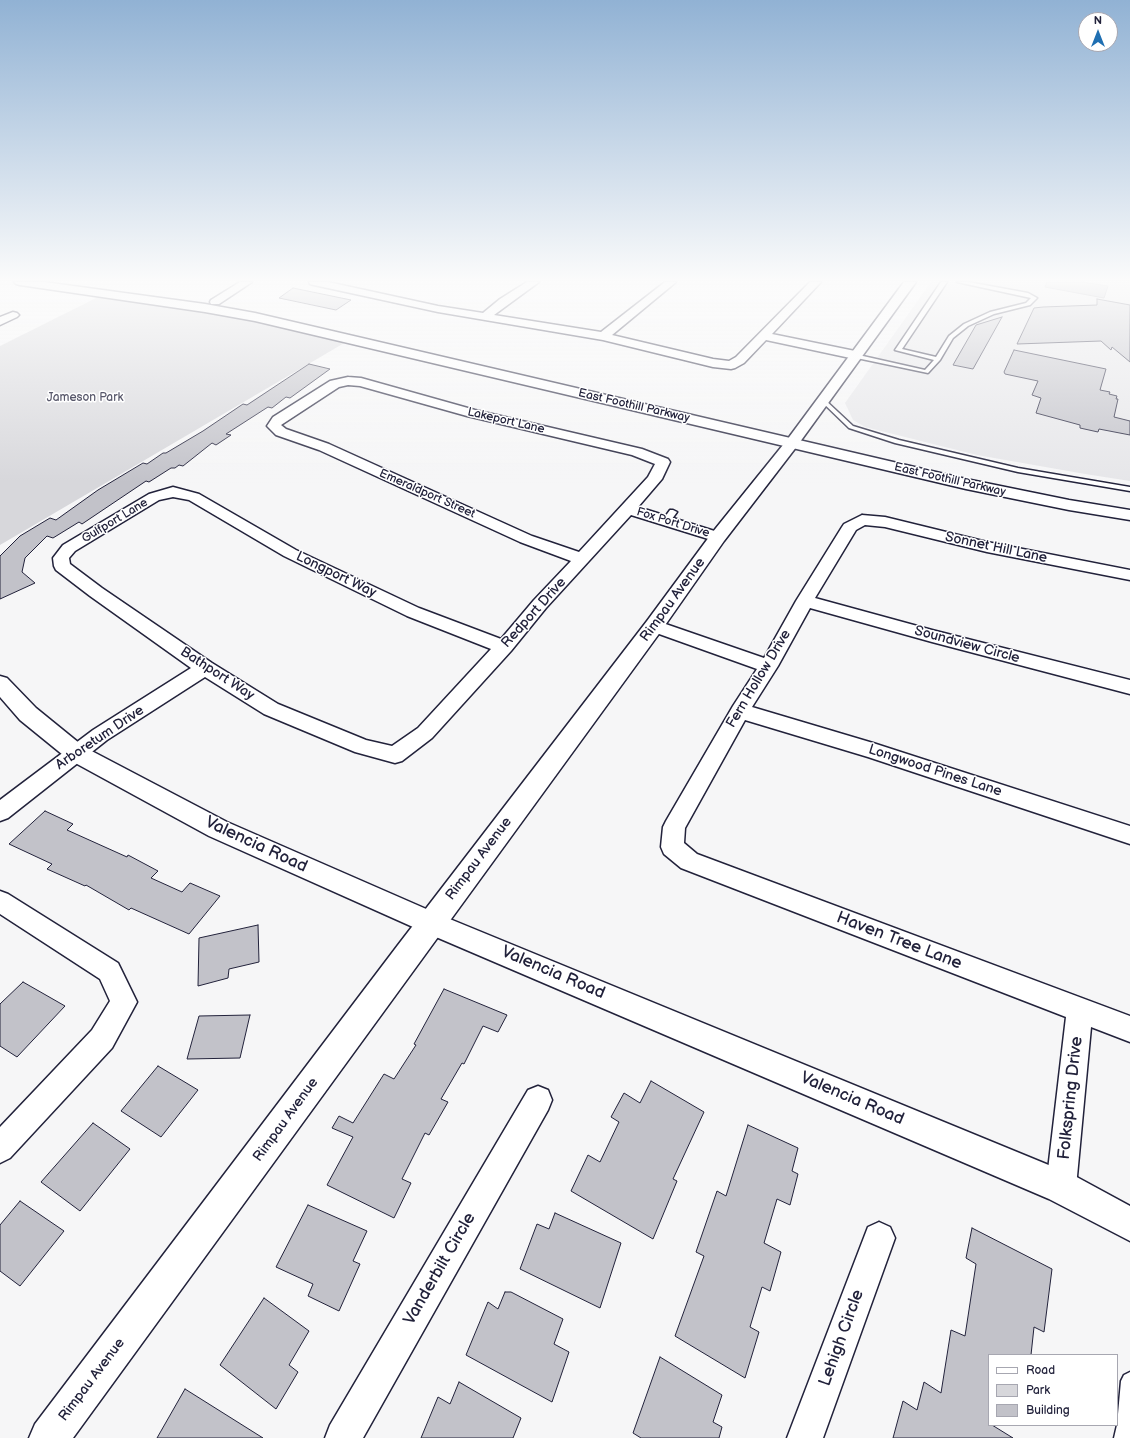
<!DOCTYPE html>
<html>
<head>
<meta charset="utf-8">
<style>
	body { margin:0 }
	#map { position:relative; width:1130px; height:1438px; overflow:hidden; background:#f6f6f7; font-family:"Balsamiq Sans",sans-serif }
	canvas { display:block }
	.legend { position:absolute; left:988px; top:1354px; width:130px; height:72px; box-sizing:border-box; background:#fff; border:1px solid #a7a7b1; margin:0; padding:5px 7px; list-style:none; font-size:12px; color:#22223b }
	.legend li { display:flex; align-items:center; gap:8px; height:20px }
	.legend b { width:20px; border:1px solid #a7a7b1 }
	.north { position:absolute; left:1078px; top:12px; width:40px; height:40px; box-sizing:border-box; background:#fff; border:1px solid #a7a7b1; border-radius:50%; rotate:0deg; font-size:11px; font-weight:700; line-height:16px; text-align:center; color:#22223b }
	.north::after { content:''; display:block; margin:auto; width:14px; height:18px; background:#1f6fb2; clip-path:polygon(50% 0,100% 100%,50% 72%,0 100%) }
</style>
</head>
<body>
<div id="map">
<canvas width="1130" height="1438"></canvas>
<ul class="legend">
<li><b style="height:5px;background:#fff"></b>Road</li>
<li><b style="height:11px;background:#d7d7db"></b>Park</li>
<li><b style="height:11px;background:#c2c2c9"></b>Building</li>
</ul>
<div class="north">N</div>
</div>
<script>
const ctx = document.querySelector('canvas').getContext('2d');
ctx.lineJoin = 'round';
function fillPath(path, color) { ctx.fillStyle = color; ctx.fill(path, 'evenodd'); }
const poly = rows => new Path2D(rows.map(r => 'M' + r).join(''));
function strokePath(path, color, width, dash) { ctx.strokeStyle = color; ctx.lineWidth = width; ctx.lineCap = dash ? 'butt' : 'round'; ctx.setLineDash(dash || []); ctx.stroke(path); }
function label(font, color, halo, rows, align = 'center') {
  ctx.font = font + ' "Balsamiq Sans",sans-serif'; ctx.lineWidth = 3; ctx.setLineDash([]); ctx.textBaseline = 'middle'; ctx.strokeStyle = halo; ctx.fillStyle = color; for (const [text, x, y, turn = 0] of rows) {
    ctx.save(); ctx.translate(x, y); ctx.rotate((+turn || 0) * Math.PI / 180); ctx.textAlign = isNaN(turn) ? turn : align; if (halo) ctx.strokeText(text, 0, 0); ctx.fillText(text, 0, 0); ctx.restore();
  }
}
const built = poly([
	[931,282,1130,282,1130,481,1085,474,977,455,865,427,853,420,845,403]
]);
const green = poly([
	[98,297,223,315,346,342,0,545,0,346]
]);
const water = poly([
	[1047,282,1082,282,1108,286,1104,298,1045,287,1047,282]
]);
const building = poly([
	[293,288,351,300,336,310,279,298,293,288],
	[1097,299,1130,305,1130,362,1112,347,1111,350,1101,341,1017,344,1034,308,1043,307,1097,305,1097,299],
	[1002,317,973,369,953,365,976,325,1002,317],
	[1014,350,1106,369,1100,390,1110,392,1109,394,1117,396,1116,399,1118,399,1114,417,1130,421,1130,435,1099,429,1098,432,1080,428,1080,425,1036,413,1041,398,1032,395,1038,381,1005,374,1004,372,1014,350],
	[309,364,330,369,290,398,286,397,272,408,268,407,226,434,231,435,216,445,212,443,183,466,179,465,175,468,171,468,149,482,146,481,82,524,79,522,53,538,47,536,25,558,22,572,35,583,0,599,0,556,20,536,50,518,56,520,98,490,143,463,147,464,163,453,166,453,203,431,243,404,247,405,309,364],
	[45,811,73,824,67,830,127,857,128,855,158,871,151,878,182,892,190,883,220,896,189,934,131,908,129,910,86,885,85,886,47,869,52,864,9,844,45,811],
	[258,925,259,962,229,969,228,978,198,986,199,938,258,925],
	[23,982,65,1006,17,1057,0,1046,0,1004,23,982],
	[444,989,507,1015,498,1032,483,1026,464,1064,462,1063,441,1099,448,1102,429,1135,425,1133,402,1179,411,1183,394,1218,327,1185,353,1137,332,1128,339,1116,353,1123,384,1074,394,1079,416,1045,414,1044,444,989],
	[250,1015,240,1058,187,1059,199,1016,250,1015],
	[158,1066,198,1090,161,1137,121,1111,158,1066],
	[651,1081,704,1112,673,1179,677,1181,653,1239,571,1191,588,1155,600,1162,619,1122,611,1117,624,1093,640,1103,651,1081],
	[93,1123,130,1149,80,1211,41,1182,93,1123],
	[748,1125,798,1148,792,1171,798,1174,790,1205,777,1199,764,1243,781,1252,770,1291,762,1287,750,1327,759,1332,745,1378,675,1336,704,1256,696,1252,717,1191,726,1196,748,1125],
	[20,1201,64,1231,20,1286,0,1271,0,1225,20,1201],
	[308,1205,367,1231,353,1261,360,1264,339,1311,308,1296,313,1284,276,1267,308,1205],
	[555,1213,621,1243,600,1308,520,1269,537,1224,549,1229,555,1213],
	[972,1228,1052,1269,1044,1332,1034,1327,1031,1355,989,1355,989,1425,992,1425,1013,1438,893,1438,903,1401,917,1410,924,1382,941,1393,951,1330,965,1336,976,1264,966,1258,972,1228],
	[505,1292,511,1292,563,1319,554,1344,569,1352,552,1402,466,1355,488,1302,498,1309,505,1292],
	[264,1298,309,1331,289,1365,298,1372,276,1409,220,1365,264,1298],
	[660,1357,722,1395,713,1422,722,1427,719,1438,641,1438,633,1433,660,1357],
	[459,1382,521,1418,513,1438,421,1438,438,1397,450,1404,459,1382],
	[185,1389,263,1438,157,1438,185,1389]
]);
const service = poly([
	[941,282,947,282,902,349,936,357,949,336,964,324,990,312,1026,303,1031,298,957,282,968,282,1028,293,1037,298,1030,305,994,314,968,326,953,338,940,360,928,373,852,357,851,356,854,354,925,370,934,360,895,350,941,282],
	[823,398,853,426,899,440,1018,468,1130,487,1130,491,1018,472,895,443,849,428,821,401,820,400,823,398],
	[670,510,673,510,677,512,669,523,663,523,662,521,670,510],
	[1130,1372,1130,1438,1114,1438,1117,1425,1121,1381,1124,1375,1130,1372]
]);
const minor = poly([
	[240,282,252,282,219,304,211,304,210,302,211,300,240,282],
	[309,282,328,282,438,306,483,313,500,299,527,282,539,282,494,315,601,332,665,282,676,282,612,335,713,359,729,361,736,357,810,282,821,282,772,334,855,351,859,352,861,355,859,358,855,359,766,340,744,363,735,368,731,369,713,367,603,340,438,312,314,285,310,284,309,282],
	[13,312,17,313,19,315,17,317,0,325,0,317,13,312],
	[348,377,361,378,475,410,642,449,668,459,670,462,662,479,638,507,724,534,726,537,724,540,718,542,631,515,546,608,511,651,432,738,402,761,395,763,355,752,264,714,205,677,107,740,8,818,0,821,0,800,93,730,191,668,90,596,56,570,54,566,53,558,63,545,149,494,173,487,199,494,296,550,419,608,501,639,534,600,571,561,520,542,319,450,276,435,267,426,273,417,330,381,348,377],
	[348,385,360,386,467,416,632,455,655,464,648,477,579,552,532,536,329,444,286,429,281,425,339,387,348,385],
	[173,497,189,500,284,556,407,616,491,649,418,728,392,746,366,740,278,704,212,663,102,588,70,564,69,558,75,551,159,500,173,497],
	[862,515,885,517,987,542,1130,570,1130,580,987,552,885,527,865,525,856,530,815,598,932,630,1130,680,1130,694,932,642,810,608,778,666,752,707,873,743,1130,826,1130,844,868,757,745,720,685,828,684,843,697,854,1130,1016,1130,1042,1091,1027,1076,1187,1072,1198,1061,1202,1050,1198,1046,1187,1066,1017,681,868,664,854,661,847,663,827,666,821,733,706,757,669,648,630,645,626,648,622,654,620,764,658,796,601,842,527,844,524,862,515],
	[0,891,8,894,118,963,137,1002,112,1048,10,1158,0,1163,0,1127,92,1030,110,1001,100,979,0,914,0,891],
	[538,1086,548,1090,552,1100,548,1110,363,1438,325,1438,330,1425,528,1090,538,1086],
	[879,1222,890,1227,895,1238,823,1438,787,1438,868,1227,879,1222]
]);
const tertiary = poly([
	[0,676,7,678,36,708,84,747,227,822,440,915,1073,1175,1130,1206,1130,1241,1049,1199,422,931,209,836,68,759,20,720,0,697,0,676]
]);
const secondary = poly([
	[904,282,916,282,797,446,724,541,661,631,73,1438,29,1438,35,1424,398,945,647,621,712,533,787,440,904,282]
]);
const primary = poly([
	[14,282,44,282,205,304,255,313,966,479,1069,500,1130,510,1130,520,1069,510,966,489,255,321,205,312,20,285,16,284,14,282]
]);
const farParknames = [
	["Jameson Park",85,398]
];
const farStreetnames = [
	["East Foothill Parkway",634,406,13],
	["Lakeport Lane",506,421,13],
	["East Foothill Parkway",950,480,13],
	["Emeraldport Street",427,494,24],
	["Gulfport Lane",115,521,-31],
	["Fox Port Drive",673,523,17]
];
const streetNames = [
	["Sonnet Hill Lane",996,548,12],
	["Longport Way",336,575,26],
	["Rimpau Avenue",673,600,-54],
	["Redport Drive",534,613,-48],
	["Soundview Circle",967,645,15],
	["Bathport Way",217,674,33],
	["Fern Hollow Drive",759,679,-59],
	["Arboretum Drive",100,738,-34],
	["Longwood Pines Lane",935,771,18],
	["Rimpau Avenue",479,859,-53],
	["Rimpau Avenue",286,1120,-54],
	["Rimpau Avenue",92,1380,-53]
];
const nearStreetnames = [
	["Valencia Road",256,845,25],
	["Haven Tree Lane",899,941,21],
	["Valencia Road",553,973,23],
	["Folkspring Drive",1071,1098,-84],
	["Valencia Road",852,1099,23],
	["Vanderbilt Circle",440,1269,-60],
	["Lehigh Circle",842,1338,-70]
];
fillPath(built, '#e6e6e9');
fillPath(green, '#d7d7db');
fillPath(water, '#aeaeb7');
strokePath(water, '#767685', 1);
fillPath(building, '#c2c2c9');
strokePath(building, '#22223b', 1);
strokePath(service, '#22223b', 3);
strokePath(minor, '#22223b', 3);
strokePath(tertiary, '#22223b', 3);
strokePath(secondary, '#22223b', 3);
strokePath(primary, '#22223b', 3);
fillPath(service, '#fff');
fillPath(minor, '#fff');
fillPath(tertiary, '#fff');
fillPath(secondary, '#fff');
fillPath(primary, '#fff');
const sky = ctx.createLinearGradient(0, 0, 0, 483);
sky.addColorStop(0, '#91b2d4');
sky.addColorStop(0.58, '#fbfbfb');
sky.addColorStop(1, '#fbfbfb00');
ctx.fillStyle = sky;
ctx.fillRect(0, 0, 1130, 483);
label('12px', '#58586b', '#fff', farParknames);
label('12px', '#22223b', '#fff', farStreetnames);
label('14px', '#22223b', '#fff', streetNames);
label('17px', '#22223b', '#fff', nearStreetnames);
</script>
</body>
</html>
